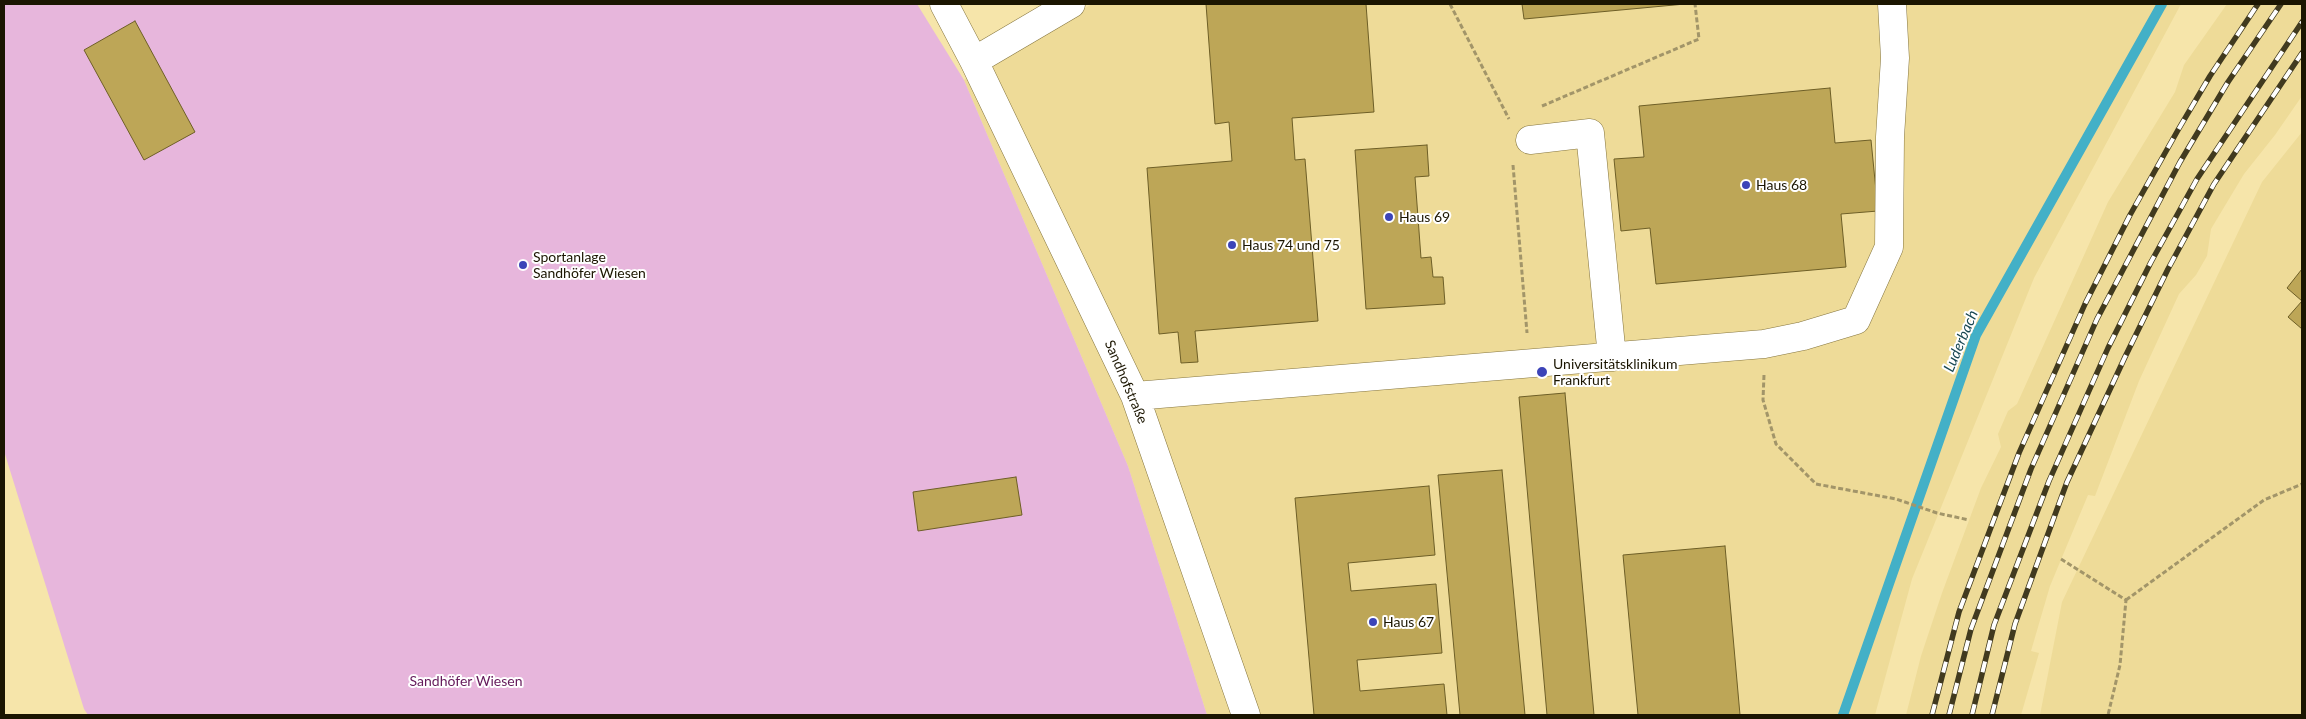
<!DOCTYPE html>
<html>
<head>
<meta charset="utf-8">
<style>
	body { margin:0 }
	#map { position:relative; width:2306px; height:719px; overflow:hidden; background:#f6e5aa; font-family:Lato,sans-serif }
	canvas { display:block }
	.frame { position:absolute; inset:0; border:5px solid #1b1501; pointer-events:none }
</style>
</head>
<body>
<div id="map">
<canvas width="2306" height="719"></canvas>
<div class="frame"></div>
</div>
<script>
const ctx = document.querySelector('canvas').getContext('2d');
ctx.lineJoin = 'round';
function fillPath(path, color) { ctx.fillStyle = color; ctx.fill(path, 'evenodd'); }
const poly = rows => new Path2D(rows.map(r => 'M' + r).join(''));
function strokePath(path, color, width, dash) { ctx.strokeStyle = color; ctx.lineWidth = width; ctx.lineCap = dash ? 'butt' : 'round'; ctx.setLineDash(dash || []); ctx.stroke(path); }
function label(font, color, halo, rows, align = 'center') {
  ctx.font = font + ' Lato,sans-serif'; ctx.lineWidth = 4; ctx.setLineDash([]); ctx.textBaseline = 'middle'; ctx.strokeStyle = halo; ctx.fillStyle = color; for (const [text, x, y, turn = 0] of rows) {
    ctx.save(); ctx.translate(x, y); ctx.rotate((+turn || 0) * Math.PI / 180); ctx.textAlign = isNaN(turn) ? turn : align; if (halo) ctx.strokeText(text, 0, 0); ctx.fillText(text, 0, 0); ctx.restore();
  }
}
const built = poly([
	[1092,4,2181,4,2034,278,1912,579,1875,715,1207,715,1128,466,964,80],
	[2227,4,2302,4,2302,96,2275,135,2244,174,2211,229,2207,256,2196,275,2179,294,2139,381,2095,496,2088,495,2050,586,2031,651,2039,653,2021,715,1906,715,1921,656,1942,593,1981,488,2001,447,1998,434,2008,411,2017,404,2108,202,2175,92,2184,65],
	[2302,132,2302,715,2040,715,2062,602,2262,182]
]);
const green = poly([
	[4,4,917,4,964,80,1128,466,1207,715,88,715,84,709,4,451]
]);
const stream = poly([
	[1843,715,1976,335,2162,4]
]);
const building = poly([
	[1206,4,1366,4,1374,112,1292,118,1295,160,1305,159,1318,321,1195,331,1198,362,1181,363,1178,332,1159,334,1147,168,1232,161,1229,122,1215,124,1206,4],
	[1522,4,1685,4,1524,19,1522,4],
	[135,21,195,132,144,160,84,50,135,21],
	[1830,88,1835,143,1871,140,1878,211,1841,214,1846,267,1656,284,1650,228,1621,231,1614,159,1644,157,1639,106,1830,88],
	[1427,145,1429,176,1415,177,1421,258,1431,257,1433,277,1443,277,1445,304,1366,309,1355,150,1427,145],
	[2302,269,2302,329,2288,317,2302,301,2287,288,2302,269],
	[1565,393,1594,715,1547,715,1519,397,1565,393],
	[1502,470,1525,715,1460,715,1438,475,1502,470],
	[1016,477,1022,515,918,531,913,492,1016,477],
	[1429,486,1435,555,1348,563,1351,591,1436,584,1442,653,1357,660,1360,691,1444,684,1447,715,1314,715,1295,498,1429,486],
	[1725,546,1740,715,1638,715,1623,555,1725,546]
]);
const path = poly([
	[1450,4,1509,119],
	[1542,106,1699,39,1695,4],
	[1513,165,1527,333],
	[1764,375,1763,400,1776,444,1816,484,1896,499,1937,513,1969,520],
	[2061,559,2126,600,2120,665,2108,715],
	[2126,600,2264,500,2302,484]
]);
const minor = poly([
	[944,4,974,61,1135,396,1246,715],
	[974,61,1071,4],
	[1530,140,1590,133,1612,357],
	[1135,396,1764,344,1803,336,1856,320,1889,247,1890,137,1895,58,1892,4]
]);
const rail = poly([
	[1932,715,1959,612,2019,453,2085,304,2130,215,2178,130,2210,76,2258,4],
	[1949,715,1971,629,2031,469,2097,319,2180,162,2228,82,2281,4],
	[1972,715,1994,625,2049,481,2108,348,2151,262,2197,179,2302,22],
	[1992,715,2015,624,2067,482,2125,357,2168,269,2214,184,2302,53]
]);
const markers = [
	[1746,185,5,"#3c44b8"],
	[1389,217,5,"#3c44b8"],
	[1232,245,5,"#3c44b8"],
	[523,265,5,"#3c44b8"],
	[1542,372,6,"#3c44b8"],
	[1373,622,5,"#3c44b8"]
];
const poiNames = [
	["Haus 68",1756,185],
	["Haus 69",1399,217],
	["Haus 74 und 75",1242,245],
	["Sportanlage",533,257],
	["Sandhöfer Wiesen",533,273],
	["Universitätsklinikum",1553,364],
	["Frankfurt",1553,380],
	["Haus 67",1383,622]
];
const streetNames = [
	["Sandhofstraße",1126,382,67]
];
const parkNames = [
	["Sandhöfer Wiesen",466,681]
];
const waterNames = [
	["Luderbach",1961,341,-67]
];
fillPath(built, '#eedb98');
fillPath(green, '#e7b6dc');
strokePath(stream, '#43b0c7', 10);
fillPath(building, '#bda657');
strokePath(building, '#6e5f27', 1);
strokePath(minor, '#86763f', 29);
strokePath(path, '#a29569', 3, [5, 2.5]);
strokePath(minor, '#fff', 28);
strokePath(rail, '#413a1f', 5.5);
strokePath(rail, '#fff', 4, [11]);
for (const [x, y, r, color] of markers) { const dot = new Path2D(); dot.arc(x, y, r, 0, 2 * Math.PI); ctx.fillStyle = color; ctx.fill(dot); strokePath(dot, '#fff', 2); }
label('14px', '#1b1501', '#fff', poiNames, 'left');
label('14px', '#1b1501', '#fff', streetNames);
label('14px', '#64195a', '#fff', parkNames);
label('italic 15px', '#194852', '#fff', waterNames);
</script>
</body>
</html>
